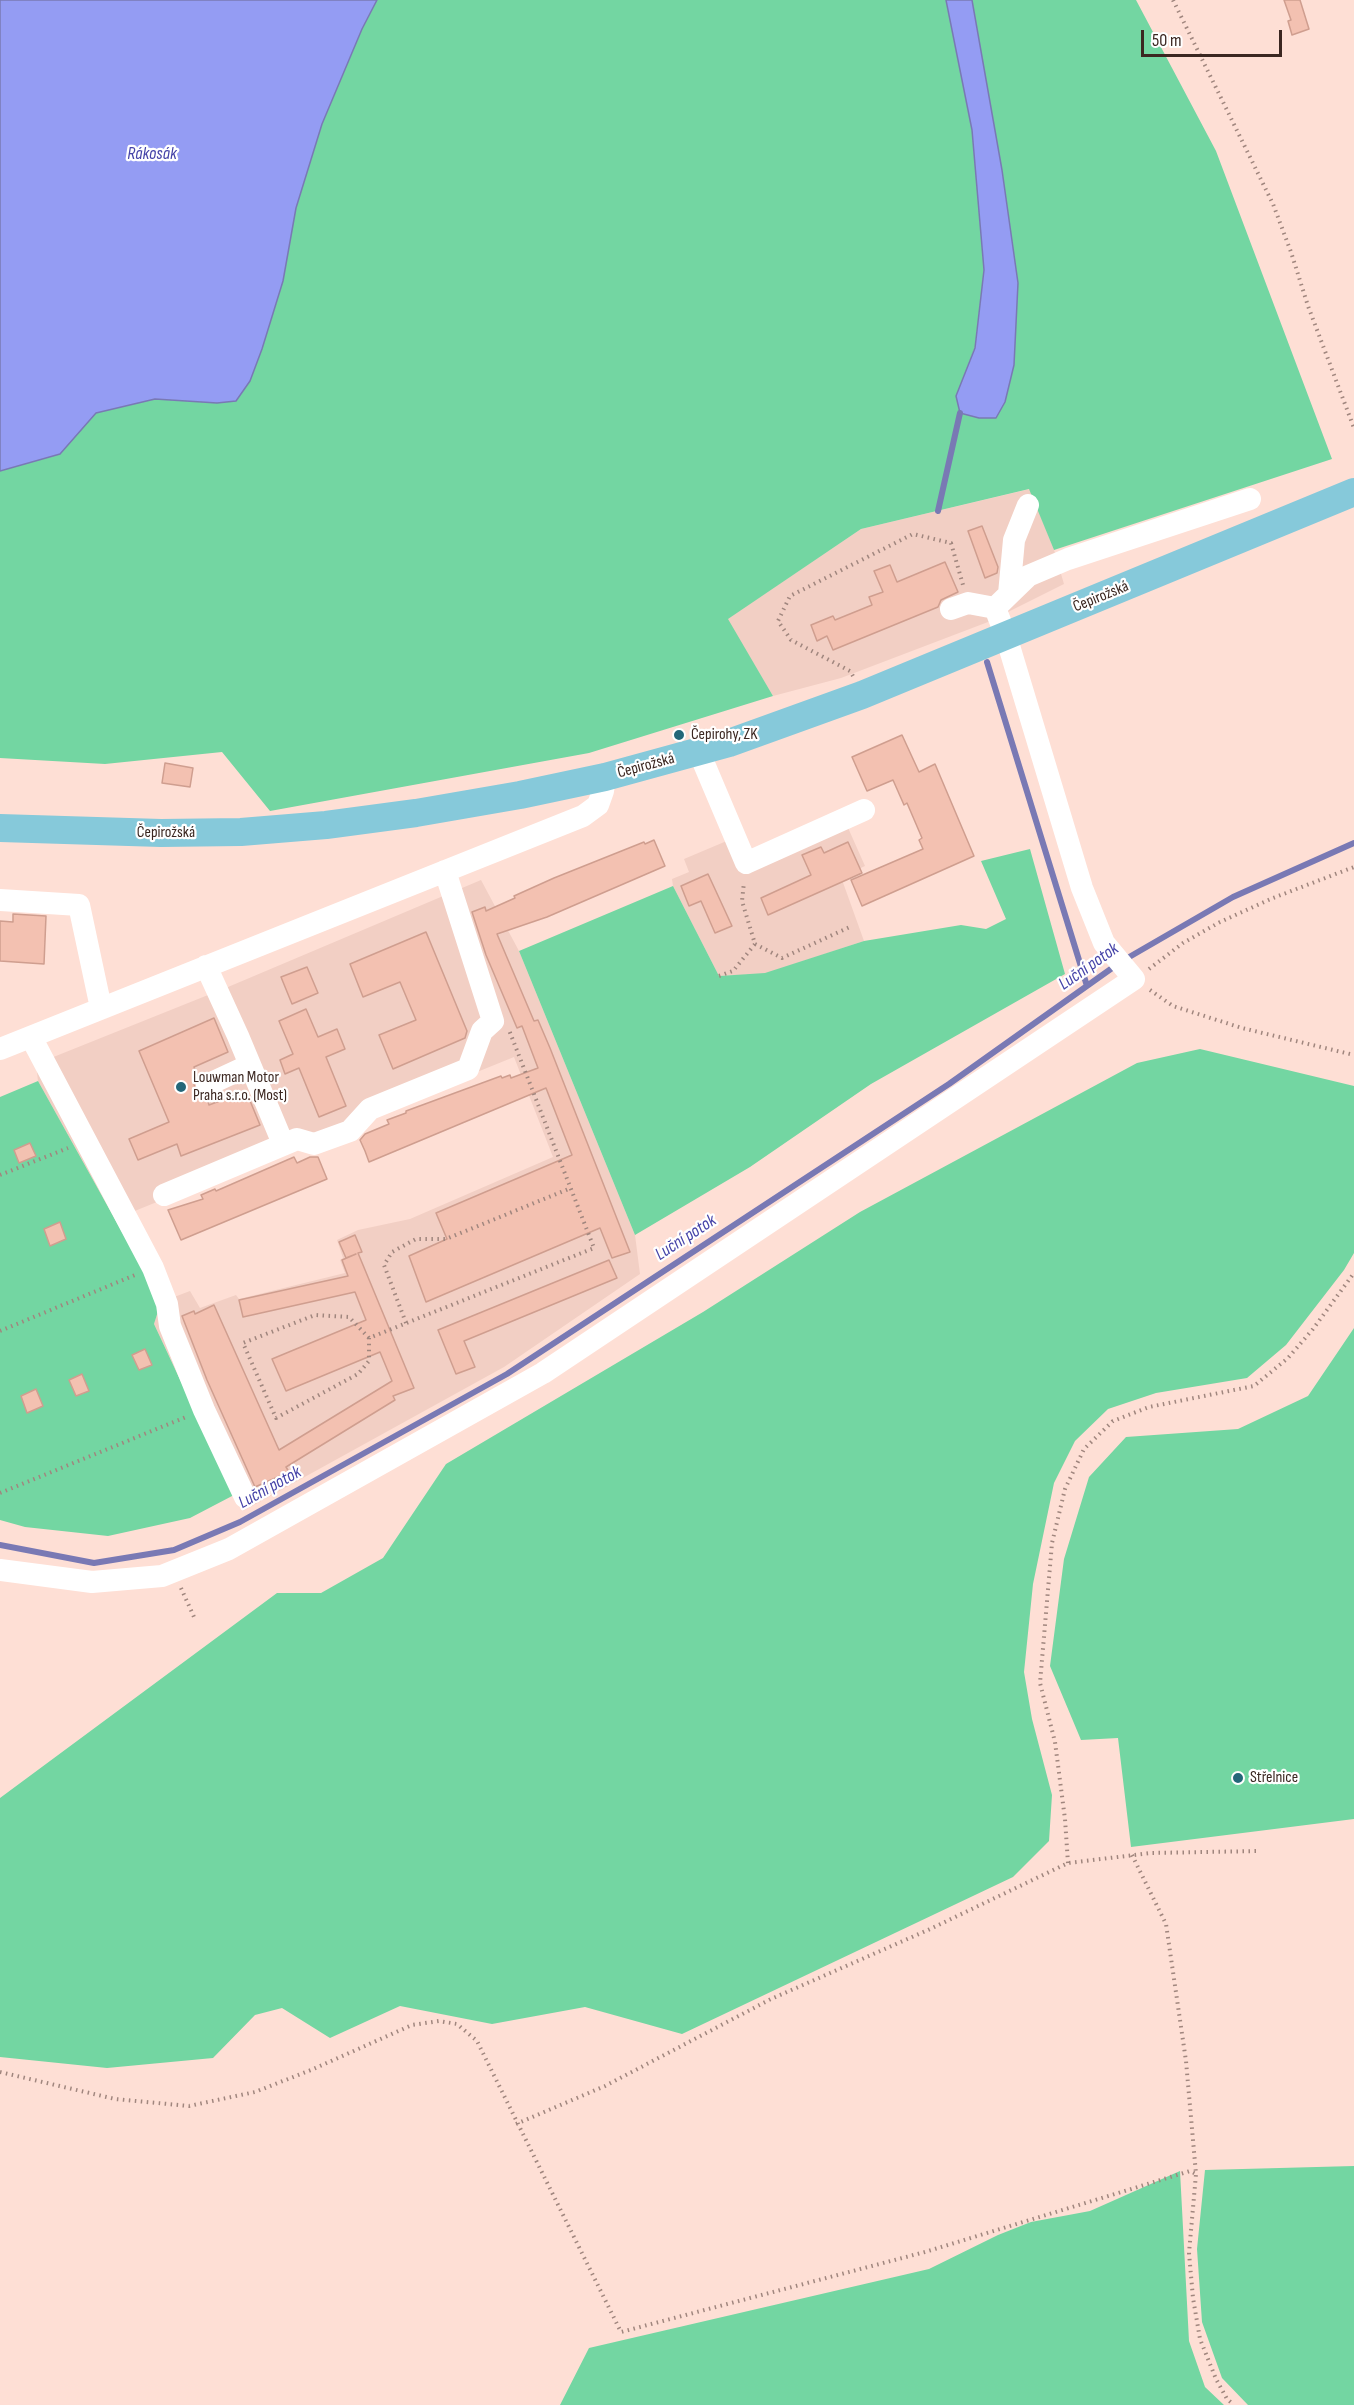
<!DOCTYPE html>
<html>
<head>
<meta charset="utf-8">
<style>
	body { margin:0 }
	#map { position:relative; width:1354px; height:2405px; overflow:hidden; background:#fedfd5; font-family:"Sofia Sans Condensed",sans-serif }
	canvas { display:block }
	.scale { position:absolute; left:1141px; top:30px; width:141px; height:27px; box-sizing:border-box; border:3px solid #3b2721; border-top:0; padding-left:8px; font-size:18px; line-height:21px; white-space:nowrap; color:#3b2721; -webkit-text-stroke:4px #fff; paint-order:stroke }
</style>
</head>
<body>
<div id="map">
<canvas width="1354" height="2405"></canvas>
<div class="scale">50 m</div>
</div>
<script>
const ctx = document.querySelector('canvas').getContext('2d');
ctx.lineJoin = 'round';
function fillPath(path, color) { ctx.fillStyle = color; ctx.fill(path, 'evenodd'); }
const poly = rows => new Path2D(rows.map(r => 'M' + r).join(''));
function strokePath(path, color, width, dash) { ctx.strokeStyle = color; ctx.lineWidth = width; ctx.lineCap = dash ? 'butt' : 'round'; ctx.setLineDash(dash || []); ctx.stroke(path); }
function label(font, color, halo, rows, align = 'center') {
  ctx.font = font + ' "Sofia Sans Condensed",sans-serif'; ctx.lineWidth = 4.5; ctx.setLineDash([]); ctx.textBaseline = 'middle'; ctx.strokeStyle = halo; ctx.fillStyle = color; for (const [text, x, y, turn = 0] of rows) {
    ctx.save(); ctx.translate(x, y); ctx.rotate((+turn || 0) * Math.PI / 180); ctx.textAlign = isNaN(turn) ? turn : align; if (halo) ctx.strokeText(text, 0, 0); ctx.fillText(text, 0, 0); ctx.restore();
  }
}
const built = poly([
	[1030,489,1054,550,1064,584,988,622,841,678,773,696,727,619,861,529],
	[841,812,865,866,841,877,864,941,765,974,719,976,673,886,672,879,689,872,684,859,729,840,735,857],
	[481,880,519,951,635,1235,640,1274,504,1367,243,1511,154,1324,161,1302,190,1291,200,1308,236,1295,239,1299,345,1273,340,1260,343,1258,337,1240,358,1230,410,1219,553,1157,514,1057,115,1219,38,1081,36,1064,228,987]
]);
const green = poly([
	[377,0,946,0,972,130,984,270,975,347,956,397,1018,283,1002,170,972,0,1136,0,1216,151,1332,459,1054,550,1029,489,861,529,728,619,773,696,589,753,270,811,222,752,105,764,0,758,0,471,60,454,95,413,155,399,217,403,236,400,250,381,262,349,283,281,296,208,322,124,362,29],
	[1030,849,1065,974,871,1084,750,1167,635,1235,519,951,673,886,719,976,765,973,864,941,961,925,986,929,1006,919,981,861],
	[1200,1049,1354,1086,1354,1253,1344,1270,1286,1345,1247,1378,1156,1393,1108,1409,1075,1441,1054,1483,1033,1584,1024,1672,1032,1719,1052,1795,1049,1841,1013,1877,682,2034,585,2007,492,2024,400,2006,330,2038,282,2008,255,2015,213,2058,107,2068,0,2057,0,1798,277,1593,321,1593,383,1558,446,1464,703,1312,860,1212,1137,1063],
	[38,1081,161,1302,154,1324,234,1495,190,1518,108,1536,25,1527,0,1520,0,1097],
	[1354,1328,1354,1819,1131,1847,1118,1738,1081,1740,1050,1666,1064,1559,1089,1477,1126,1437,1238,1429,1308,1396],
	[1354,2166,1354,2405,1248,2405,1222,2378,1202,2322,1197,2249,1205,2170],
	[1180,2171,1189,2341,1205,2387,1224,2405,560,2405,589,2348,929,2269,998,2235,1031,2222,1090,2211]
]);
const water = poly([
	[0,0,377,0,362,29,322,124,296,208,283,281,262,349,250,381,236,401,217,403,155,399,96,413,60,454,0,471,0,0],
	[946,0,972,0,1002,170,1018,283,1014,365,1005,402,996,418,979,418,960,413,956,396,975,348,984,270,972,130,946,0]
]);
const stream = poly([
	[938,511,960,413],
	[987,662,1087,986],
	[1124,960,1233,897,1354,843],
	[0,1545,94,1563,174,1550,240,1522,507,1374,949,1084,1115,966]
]);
const building = poly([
	[1284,0,1300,0,1309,29,1292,35,1288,21,1291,20,1284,0],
	[982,526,998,567,997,573,985,578,968,531,982,526],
	[945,562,958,592,941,600,938,607,833,650,827,636,817,641,811,625,833,616,835,620,872,605,869,597,883,592,874,571,890,565,897,582,945,562],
	[902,735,919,772,935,764,974,856,862,906,851,880,923,849,919,840,922,838,907,803,904,805,893,780,867,791,852,757,902,735],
	[165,763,193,768,190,787,162,783,165,763],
	[654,840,665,866,547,917,497,934,534,1021,538,1020,550,1048,630,1252,612,1258,600,1228,426,1302,409,1256,447,1239,436,1213,572,1155,546,1088,369,1162,365,1151,360,1140,365,1134,389,1124,387,1120,406,1113,406,1111,501,1076,502,1078,510,1075,511,1078,538,1068,522,1026,517,1028,486,955,472,912,485,907,486,911,515,898,514,896,554,878,644,842,645,844,654,840],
	[848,842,862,873,768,915,761,898,811,875,802,855,821,847,824,853,848,842],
	[708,874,732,926,715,933,701,901,689,906,681,886,708,874],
	[13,914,46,916,44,964,0,961,0,921,13,922,13,914],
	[426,932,467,1031,465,1038,393,1069,379,1035,416,1020,400,982,363,997,350,964,426,932],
	[307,967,318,993,292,1004,281,977,307,967],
	[306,1009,318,1037,337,1029,345,1049,326,1057,346,1106,319,1117,299,1068,285,1074,280,1060,293,1054,279,1021,306,1009],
	[214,1018,228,1052,194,1067,197,1076,194,1083,195,1090,200,1096,207,1098,209,1105,246,1091,260,1125,181,1156,177,1144,138,1160,129,1139,169,1122,139,1051,214,1018],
	[30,1143,36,1156,19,1163,14,1150,30,1143],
	[294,1157,297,1163,310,1157,318,1157,327,1179,181,1240,168,1210,203,1199,201,1195,215,1189,216,1191,294,1157],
	[60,1222,66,1239,50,1246,44,1229,60,1222],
	[355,1235,362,1252,358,1253,414,1388,393,1396,395,1400,286,1467,289,1472,255,1487,207,1380,182,1316,194,1311,195,1314,214,1305,279,1450,392,1381,380,1352,286,1391,272,1359,366,1320,355,1292,243,1317,239,1300,348,1276,342,1260,356,1254,346,1258,339,1242,355,1235],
	[609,1260,617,1278,464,1341,475,1367,456,1374,438,1330,609,1260],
	[145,1349,152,1365,139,1370,132,1355,145,1349],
	[82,1374,89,1391,76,1396,69,1380,82,1374],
	[36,1389,43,1406,27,1413,21,1396,36,1389]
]);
const path = poly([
	[1173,0,1273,204,1291,252,1308,306,1354,428],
	[853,676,850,671,791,640,778,621,790,596,913,534,951,543,963,585],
	[755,944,782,958,852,926],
	[1149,969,1183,943,1220,922,1273,898,1354,867],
	[719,976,733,971,755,944,742,901,744,882],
	[1150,990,1173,1006,1242,1028,1354,1055],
	[0,1175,68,1148],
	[406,1323,384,1265,392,1252,416,1239,446,1239,571,1188],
	[0,1331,135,1275],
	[369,1338,349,1317,315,1315,243,1343,276,1418,358,1374,369,1361,369,1338,594,1248,509,1030],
	[0,1493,186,1417],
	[181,1588,194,1617],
	[1132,1855,1166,1924,1186,2061,1196,2174,1189,2253,1193,2298,1200,2339,1216,2379,1227,2399,1234,2405],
	[1068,1863,1065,1819,1055,1742,1040,1683,1052,1543,1065,1489,1084,1449,1113,1421,1149,1407,1254,1386,1288,1358,1313,1329,1354,1273],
	[0,2072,115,2099,189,2106,255,2092,311,2070,412,2025,439,2021,457,2024,477,2041,621,2332,925,2252,1190,2171,1196,2174],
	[516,2124,605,2086,771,1999,928,1930,1068,1863,1151,1853,1259,1851]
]);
const minor = poly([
	[1009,594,1014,540,1028,505],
	[951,609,968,603,995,608],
	[699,752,746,863,864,810],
	[0,900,79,905,101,1008],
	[206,966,238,1036,279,1134],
	[31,1037,153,1268,167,1304,170,1326,204,1410,245,1497],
	[0,1049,583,816,598,805,603,791,605,777],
	[207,1085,250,1065],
	[164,1195,297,1139,314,1144,350,1131,370,1109,468,1069,482,1031,493,1021,445,871],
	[0,1570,92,1582,162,1576,229,1549,543,1373,1134,979,1104,943,1082,888,1006,636,995,608,1028,576,1068,559,1250,499]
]);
const major = poly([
	[0,828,161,833,241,832,326,825,416,813,520,795,605,777,729,743,862,695,1354,492]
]);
const markers = [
	[679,735,6,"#246779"],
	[181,1087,6,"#246779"],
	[1238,1778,6,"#246779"]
];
const streetNames = [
	["Čepirožská",1101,597,-22],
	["Čepirožská",646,766,-15],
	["Čepirožská",166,833]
];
const poiNames = [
	["Čepirohy, ZK",691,735],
	["Louwman Motor",193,1078],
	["Praha s.r.o. (Most)",193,1096],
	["Střelnice",1250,1778]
];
const waterNames = [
	["Rákosák",152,154],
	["Luční potok",1089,967,-35],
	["Luční potok",686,1238,-33],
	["Luční potok",270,1488,-29]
];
fillPath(built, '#f2cfc4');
fillPath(green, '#73d6a2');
fillPath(water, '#949cf3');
strokePath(water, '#7979b4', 1.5);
strokePath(stream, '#7979b4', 6);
fillPath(building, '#f3c1b1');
strokePath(building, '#cf9e8f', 1.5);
strokePath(path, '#a0867e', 4, [1.5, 4.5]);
strokePath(minor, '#fff', 22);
strokePath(major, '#86c9da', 28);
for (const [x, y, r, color] of markers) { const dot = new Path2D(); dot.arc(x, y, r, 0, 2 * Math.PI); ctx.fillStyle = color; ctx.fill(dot); strokePath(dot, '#fff', 2); }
label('16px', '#3b2721', '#fff', streetNames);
label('16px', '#3b2721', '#fff', poiNames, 'left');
label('italic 18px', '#4543a8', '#fff', waterNames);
</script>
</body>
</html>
